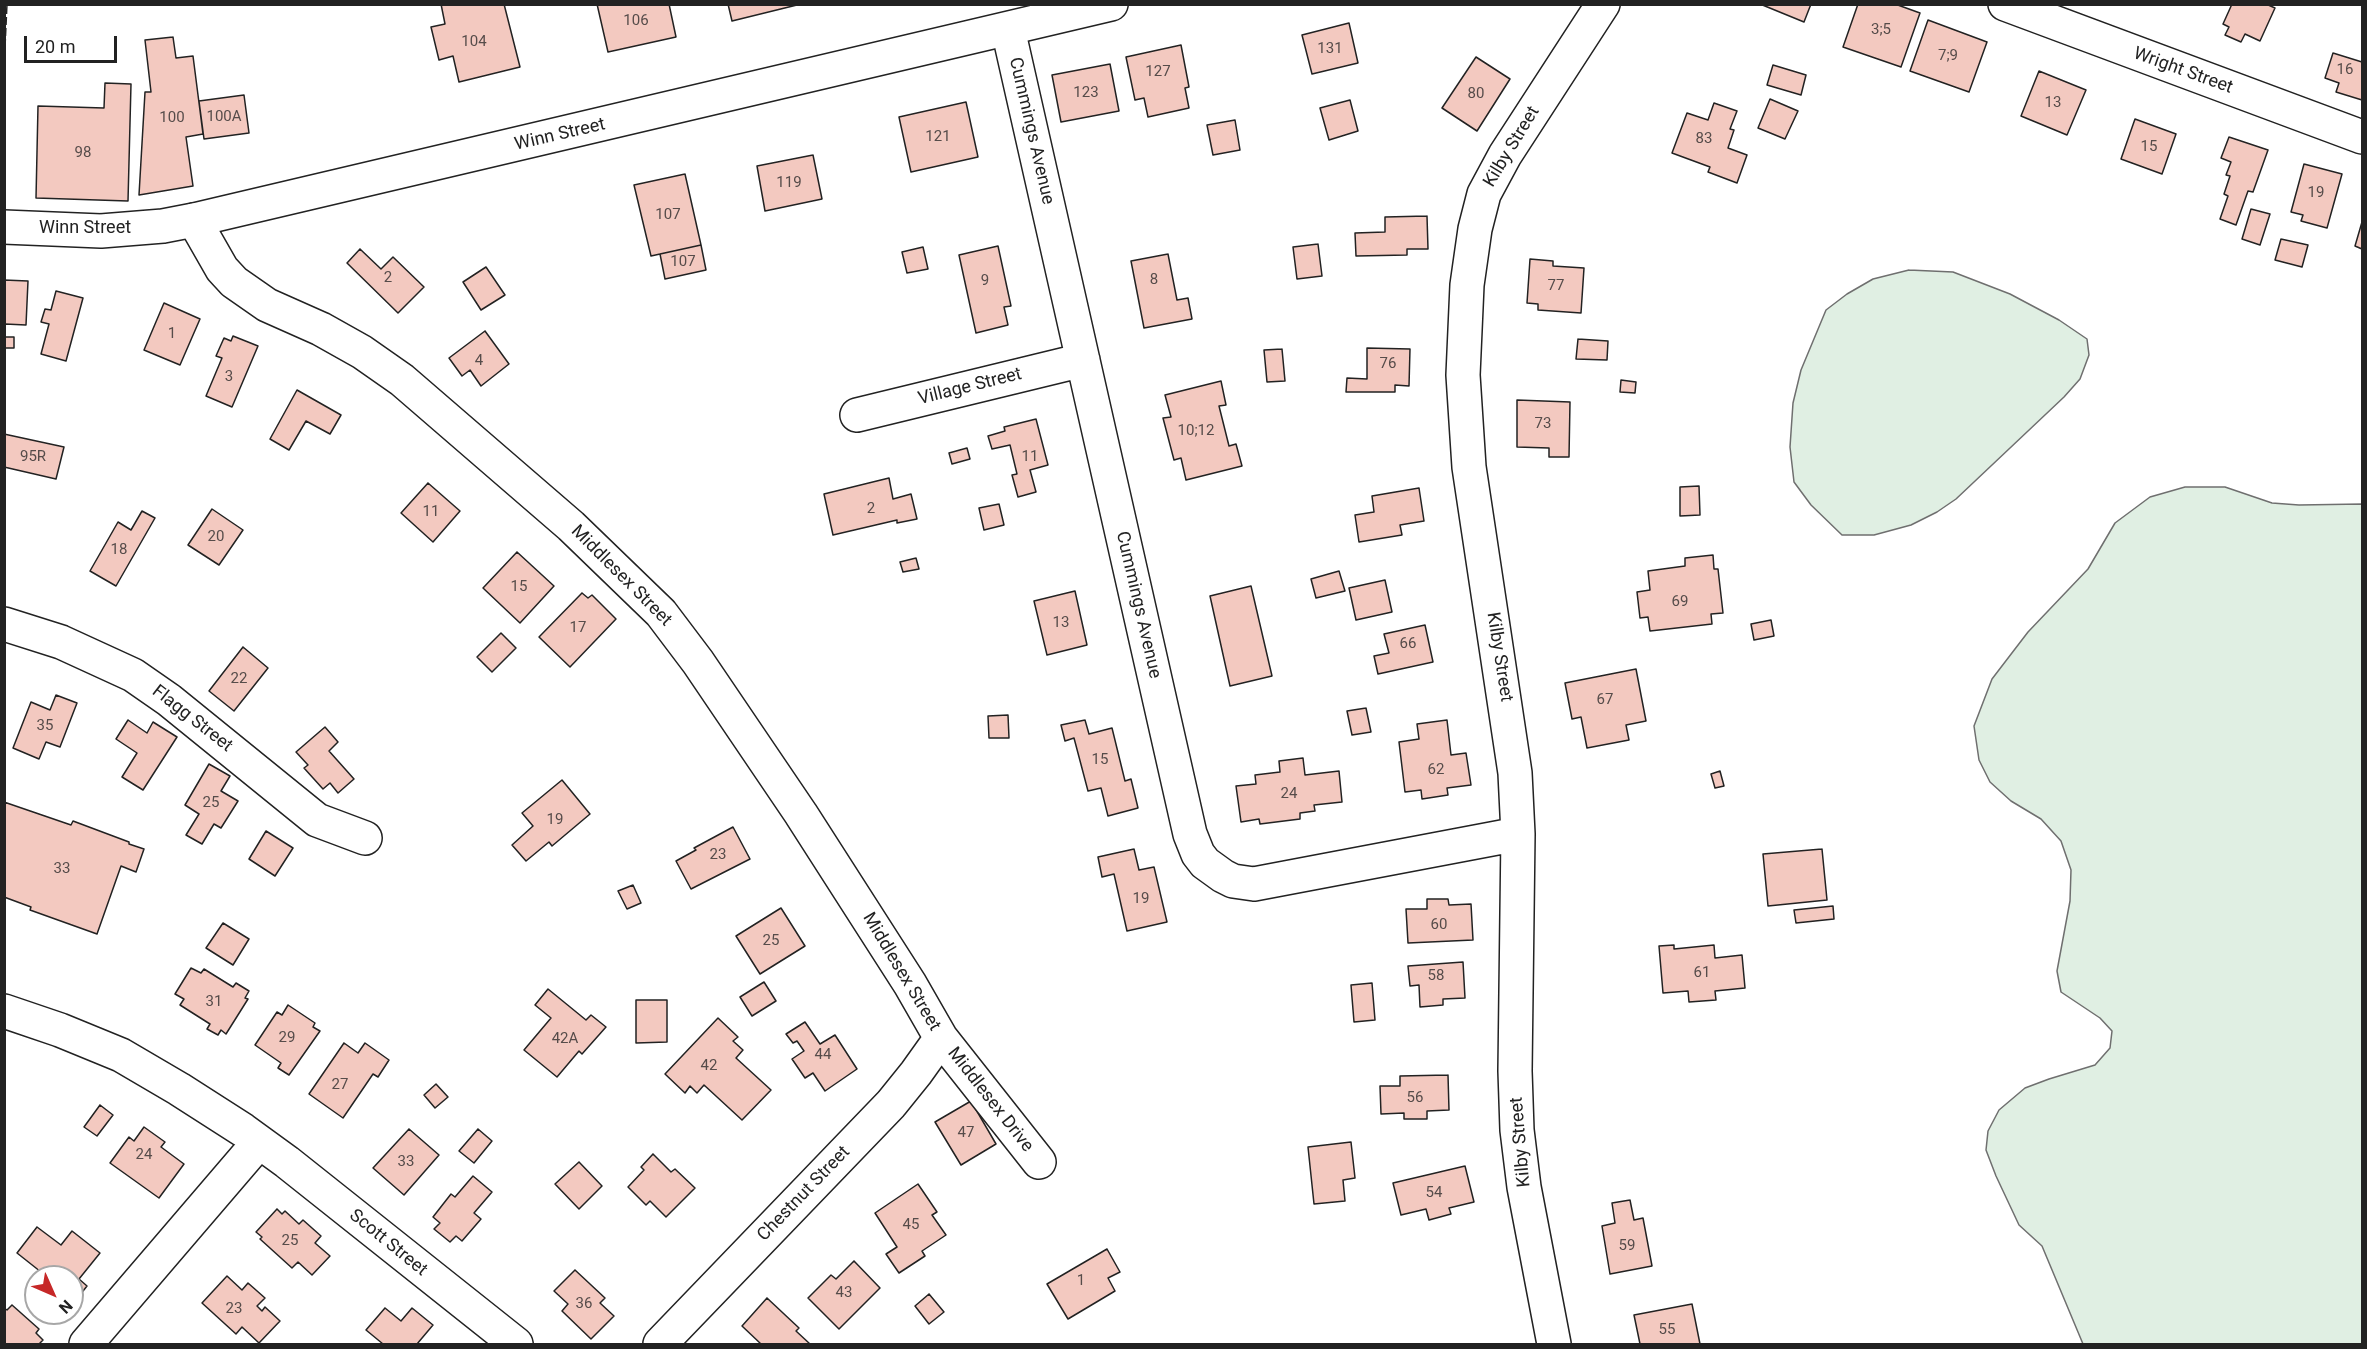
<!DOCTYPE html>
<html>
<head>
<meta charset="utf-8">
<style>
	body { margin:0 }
	#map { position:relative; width:2367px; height:1349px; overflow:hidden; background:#fff; font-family:Roboto,sans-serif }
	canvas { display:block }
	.frame { position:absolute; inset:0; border:6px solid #222; pointer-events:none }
	.north { position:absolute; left:24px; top:1265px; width:60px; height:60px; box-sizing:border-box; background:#fff; border:2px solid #a7a7a7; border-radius:50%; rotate:135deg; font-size:16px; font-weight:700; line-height:24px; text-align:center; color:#222 }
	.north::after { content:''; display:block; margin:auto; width:21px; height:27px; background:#c62828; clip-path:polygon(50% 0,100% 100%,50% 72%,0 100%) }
	.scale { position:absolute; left:24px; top:36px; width:93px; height:27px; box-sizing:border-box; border:3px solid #222; border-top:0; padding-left:8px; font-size:18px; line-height:21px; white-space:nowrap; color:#222; -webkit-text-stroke:4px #fff; paint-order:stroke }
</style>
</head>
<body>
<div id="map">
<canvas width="2367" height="1349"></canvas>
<div class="frame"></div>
<div class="north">N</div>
<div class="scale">20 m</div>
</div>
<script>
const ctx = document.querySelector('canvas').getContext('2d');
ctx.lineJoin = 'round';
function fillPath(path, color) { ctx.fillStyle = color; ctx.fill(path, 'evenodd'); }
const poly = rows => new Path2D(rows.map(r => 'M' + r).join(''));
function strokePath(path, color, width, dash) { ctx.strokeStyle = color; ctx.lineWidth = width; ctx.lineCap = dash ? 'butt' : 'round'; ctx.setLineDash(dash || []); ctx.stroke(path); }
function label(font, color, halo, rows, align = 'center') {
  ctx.font = font + ' Roboto,sans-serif'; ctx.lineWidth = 4.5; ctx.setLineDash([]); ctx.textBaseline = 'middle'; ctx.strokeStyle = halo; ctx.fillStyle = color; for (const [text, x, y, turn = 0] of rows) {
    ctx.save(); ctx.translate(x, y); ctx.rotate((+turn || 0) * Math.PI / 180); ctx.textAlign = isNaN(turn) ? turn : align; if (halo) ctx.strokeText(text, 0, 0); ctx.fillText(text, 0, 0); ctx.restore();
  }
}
const green = poly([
	[1909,270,1953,272,2010,294,2059,320,2087,339,2089,355,2080,379,2064,397,1956,499,1937,512,1911,525,1874,535,1842,535,1811,505,1794,482,1790,447,1793,403,1801,370,1826,310,1847,294,1873,279,1909,270],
	[2185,487,2225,487,2272,503,2299,505,2362,504,2362,1344,2083,1344,2042,1246,2019,1225,1996,1176,1986,1150,1988,1131,1999,1110,2025,1088,2049,1079,2095,1065,2110,1048,2112,1031,2100,1018,2061,992,2057,971,2070,901,2071,870,2061,841,2041,819,2011,801,1990,782,1979,760,1974,726,1992,679,2028,632,2088,569,2115,523,2150,497,2185,487]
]);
const building = poly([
	[441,4,504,4,520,67,459,82,453,56,439,60,431,27,445,24,441,4],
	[597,4,669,4,676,37,608,52,597,4],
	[728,4,801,4,732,21,728,4],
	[1760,4,1811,4,1804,22,1760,4],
	[1858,4,1895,4,1920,13,1901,67,1843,47,1858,4],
	[2232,4,2266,4,2275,8,2260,41,2245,34,2241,42,2225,35,2229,27,2223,24,2232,4],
	[1928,20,1987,42,1969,92,1910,71,1928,20],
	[1349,23,1358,63,1312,74,1302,35,1349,23],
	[173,37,176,58,193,56,203,134,186,137,193,186,139,195,145,92,151,92,145,40,173,37],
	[1181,45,1189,87,1185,88,1189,108,1148,117,1144,98,1135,100,1126,57,1181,45],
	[2333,53,2362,62,2362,100,2336,92,2339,83,2325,78,2333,53],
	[1476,57,1510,79,1477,131,1442,108,1476,57],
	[1110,64,1119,111,1061,122,1052,75,1110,64],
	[1773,65,1806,75,1801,95,1767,85,1773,65],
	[2039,71,2086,90,2067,135,2021,116,2039,71],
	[105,83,131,84,128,201,36,198,38,106,104,108,105,83],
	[244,95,249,133,204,139,199,101,244,95],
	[1770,99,1798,111,1785,139,1758,128,1770,99],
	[1350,100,1358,131,1329,140,1320,108,1350,100],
	[966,102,978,157,911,172,899,117,966,102],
	[1714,103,1737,111,1730,129,1734,130,1728,148,1747,155,1737,183,1708,172,1710,167,1672,153,1687,113,1708,120,1714,103],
	[2135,119,2176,134,2162,174,2121,159,2135,119],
	[1235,120,1240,150,1213,155,1207,125,1235,120],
	[2229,137,2268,150,2253,192,2248,191,2236,225,2220,219,2228,196,2224,194,2230,176,2226,175,2231,162,2221,158,2229,137],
	[813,155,822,199,765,211,757,166,813,155],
	[2304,164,2342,174,2327,228,2301,221,2303,215,2291,212,2304,164],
	[685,174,701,245,651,256,634,185,685,174],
	[2251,209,2270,214,2260,245,2242,239,2251,209],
	[1427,216,1428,249,1407,249,1407,255,1356,256,1355,233,1385,232,1385,217,1427,216],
	[2362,222,2362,249,2355,246,2362,222],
	[2281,239,2308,245,2302,267,2275,260,2281,239],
	[1318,244,1322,276,1297,279,1293,247,1318,244],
	[701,245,706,270,665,279,660,254,701,245],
	[998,246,1011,306,1004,307,1008,325,976,333,959,255,998,246],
	[923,247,928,269,907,273,902,252,923,247],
	[360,249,381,269,393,257,424,287,398,313,347,263,360,249],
	[1168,254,1177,300,1188,298,1192,319,1144,328,1131,261,1168,254],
	[1530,259,1553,261,1553,266,1584,268,1581,313,1538,310,1538,304,1527,303,1530,259],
	[486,267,505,295,481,310,463,282,486,267],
	[4,280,28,281,26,325,5,324,4,330,4,280],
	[56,291,83,298,66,361,41,354,49,324,41,322,45,309,51,310,56,291],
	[164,303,200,319,180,365,144,350,164,303],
	[485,331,509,364,481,386,470,370,462,376,449,358,485,331],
	[233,336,258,346,232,407,206,396,222,358,216,356,224,338,231,341,233,336],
	[4,337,14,337,14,348,4,348,4,337],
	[1578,339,1608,341,1607,360,1576,359,1578,339],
	[1367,348,1410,349,1409,386,1395,385,1395,392,1346,392,1347,378,1367,379,1367,348],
	[1282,349,1285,381,1267,382,1264,350,1282,349],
	[1621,380,1636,382,1635,393,1620,392,1621,380],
	[1221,381,1226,405,1219,406,1229,446,1236,444,1242,466,1186,480,1181,458,1174,460,1163,418,1171,417,1165,395,1221,381],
	[297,390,341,415,330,434,306,421,289,450,270,439,297,390],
	[1517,400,1570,402,1569,457,1549,457,1549,448,1517,447,1517,400],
	[1036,419,1048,465,1030,470,1036,492,1018,497,1012,475,1017,474,1010,445,992,449,988,436,1005,431,1004,427,1036,419],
	[4,434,64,447,56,479,4,467,4,434],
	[967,448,970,459,952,464,949,453,967,448],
	[889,478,893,499,911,494,917,519,897,523,897,520,833,535,824,494,889,478],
	[428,483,460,511,433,542,401,513,428,483],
	[1699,486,1700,515,1680,516,1680,487,1699,486],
	[1419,488,1424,521,1400,525,1402,535,1359,542,1355,515,1374,512,1372,496,1419,488],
	[999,504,1004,525,984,530,979,508,999,504],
	[212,509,243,530,219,565,188,545,212,509],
	[142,511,155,518,116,586,90,571,118,522,131,530,142,511],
	[517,552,554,586,520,623,483,588,517,552],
	[1713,555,1714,569,1718,569,1723,613,1711,614,1712,624,1650,631,1648,617,1640,618,1637,592,1650,590,1648,571,1685,566,1685,558,1713,555],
	[916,558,919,569,903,572,900,562,916,558],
	[1339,571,1345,591,1316,598,1311,579,1339,571],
	[1385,580,1392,612,1356,620,1349,588,1385,580],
	[1251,586,1272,676,1230,686,1210,596,1251,586],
	[1075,591,1087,645,1047,655,1034,601,1075,591],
	[582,593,588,598,592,595,616,619,570,667,539,637,582,593],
	[1771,620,1774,636,1754,640,1751,624,1771,620],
	[1425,625,1433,662,1378,674,1374,656,1389,653,1384,634,1425,625],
	[501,633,516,648,492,672,477,657,501,633],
	[243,647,268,668,234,711,209,691,243,647],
	[1636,669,1646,721,1626,725,1629,740,1587,748,1581,717,1572,719,1565,683,1636,669],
	[56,695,77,703,60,747,46,742,39,759,13,748,31,702,50,710,56,695],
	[1366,708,1371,732,1352,735,1347,711,1366,708],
	[1008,715,1009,738,989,738,988,716,1008,715],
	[128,720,147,733,153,722,177,737,143,790,122,777,137,753,116,739,128,720],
	[1085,720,1089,734,1112,728,1125,781,1131,779,1138,808,1108,816,1101,788,1088,791,1074,738,1065,741,1061,725,1085,720],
	[1447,720,1451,755,1466,753,1471,785,1447,788,1448,795,1422,799,1421,790,1405,792,1399,742,1419,739,1417,724,1447,720],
	[325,727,338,742,329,751,354,779,338,793,330,783,323,789,304,768,308,765,296,752,325,727],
	[1303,758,1305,775,1339,771,1342,802,1314,805,1315,811,1300,813,1300,819,1260,824,1259,819,1241,822,1236,786,1256,784,1255,775,1280,772,1279,761,1303,758],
	[209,764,230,776,221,791,238,801,221,828,214,824,202,844,186,835,199,814,185,805,209,764],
	[1720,771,1724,786,1715,788,1711,774,1720,771],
	[562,780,590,814,552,846,549,842,526,861,512,845,533,826,522,813,562,780],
	[4,802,71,825,73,821,129,842,129,844,144,849,136,872,121,866,97,934,30,910,31,907,4,897,4,802],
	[733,827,750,859,691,889,676,861,696,850,694,848,733,827],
	[266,831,293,848,275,876,249,859,266,831],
	[1134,849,1139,870,1154,867,1167,922,1127,931,1114,874,1102,877,1098,857,1134,849],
	[1822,849,1827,900,1768,906,1763,854,1822,849],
	[633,885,641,903,627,909,618,891,633,885],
	[1427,899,1448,899,1449,905,1471,904,1473,940,1408,943,1406,909,1427,909,1427,899],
	[1833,906,1834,919,1796,923,1794,910,1833,906],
	[781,908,805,946,760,974,736,936,781,908],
	[223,923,249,939,233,965,206,948,223,923],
	[1674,945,1674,949,1714,945,1715,958,1742,955,1745,988,1715,991,1716,1000,1689,1002,1688,991,1663,993,1659,946,1674,945],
	[1463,962,1465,998,1443,999,1443,1005,1420,1007,1419,985,1410,986,1408,966,1463,962],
	[191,968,201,973,204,969,233,987,236,983,249,991,245,998,248,999,226,1034,221,1030,218,1035,207,1029,210,1024,180,1005,184,999,175,994,191,968],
	[764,982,776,1001,752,1016,740,997,764,982],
	[1372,983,1375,1020,1354,1022,1351,985,1372,983],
	[548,989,586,1020,591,1015,606,1027,582,1054,579,1051,557,1077,524,1050,551,1018,535,1005,548,989],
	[636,1000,667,1000,667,1042,636,1043,636,1000],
	[288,1005,315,1023,313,1027,320,1031,289,1075,278,1068,281,1063,255,1045,277,1012,282,1015,288,1005],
	[718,1018,738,1037,733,1041,743,1050,736,1058,771,1090,742,1120,704,1085,697,1093,690,1086,685,1093,665,1074,718,1018],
	[805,1022,820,1044,835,1035,857,1069,825,1091,813,1073,805,1078,792,1059,804,1051,797,1041,793,1043,786,1034,805,1022],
	[344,1043,358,1053,365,1043,389,1060,378,1077,373,1074,343,1118,309,1094,344,1043],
	[1448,1075,1449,1110,1427,1111,1427,1119,1404,1119,1404,1113,1381,1114,1380,1086,1400,1086,1400,1076,1448,1075],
	[436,1084,448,1097,435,1108,424,1095,436,1084],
	[971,1101,996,1144,961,1165,935,1122,971,1101],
	[100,1105,113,1115,97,1136,84,1127,100,1105],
	[144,1127,165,1142,161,1147,184,1164,159,1198,110,1163,129,1137,134,1141,144,1127],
	[409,1129,439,1155,404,1195,373,1168,409,1129],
	[478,1129,492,1141,474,1163,459,1151,478,1129],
	[1351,1142,1355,1178,1343,1180,1345,1201,1314,1204,1308,1147,1351,1142],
	[653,1154,671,1172,675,1169,695,1188,666,1217,650,1201,646,1205,628,1187,644,1170,641,1167,653,1154],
	[579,1162,602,1186,579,1209,555,1184,579,1162],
	[1465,1166,1474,1202,1449,1208,1451,1214,1429,1220,1426,1209,1401,1215,1393,1183,1465,1166],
	[473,1176,492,1192,474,1213,481,1219,462,1241,456,1236,450,1242,434,1229,440,1223,433,1217,451,1194,455,1197,473,1176],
	[918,1184,937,1212,932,1215,946,1235,922,1251,925,1256,899,1273,886,1254,897,1247,875,1213,918,1184],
	[1630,1200,1634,1220,1643,1218,1652,1266,1610,1274,1602,1226,1615,1223,1612,1203,1630,1200],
	[277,1209,282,1214,285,1211,299,1224,303,1220,321,1236,315,1243,330,1256,312,1275,298,1262,292,1268,260,1239,262,1237,256,1232,277,1209],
	[37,1227,61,1245,72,1231,100,1253,79,1279,87,1286,72,1305,72,1277,37,1277,41,1272,17,1253,37,1227],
	[1107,1249,1120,1272,1108,1278,1115,1291,1068,1319,1047,1284,1107,1249],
	[854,1261,880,1288,839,1329,808,1298,831,1275,836,1279,854,1261],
	[575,1270,605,1298,600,1303,614,1316,591,1339,562,1311,568,1304,554,1291,575,1270],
	[227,1276,242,1290,248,1283,265,1298,257,1306,262,1311,265,1307,280,1321,259,1343,242,1327,236,1334,202,1303,227,1276],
	[929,1294,944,1312,929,1324,915,1306,929,1294],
	[767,1298,799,1328,796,1331,810,1344,761,1344,742,1326,767,1298],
	[1692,1304,1700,1344,1640,1344,1634,1315,1692,1304],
	[12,1305,39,1329,36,1333,43,1340,39,1344,4,1344,4,1308,7,1310,12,1305],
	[385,1308,401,1321,412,1308,433,1325,417,1344,383,1344,366,1330,385,1308]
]);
const minor = poly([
	[2005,4,2362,137],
	[1008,29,1190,834,1198,854,1205,863,1223,876,1233,881,1254,884,1518,834],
	[194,220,222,269,234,282,267,305,321,329,362,352,402,380,571,526,661,613,698,662,801,814,910,984,941,1038,1039,1162],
	[857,415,1083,360],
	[4,624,61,642,133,675,169,700,317,820,365,838],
	[4,1011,60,1030,121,1055,179,1089,243,1130,287,1162,516,1344],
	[86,1344,259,1142],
	[660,1344,891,1104,916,1073,941,1038],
	[1554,1344,1524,1187,1517,1130,1515,1071,1518,834,1515,773,1469,467,1463,375,1467,285,1475,229,1484,194,1505,155,1603,4]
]);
const major = poly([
	[4,227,101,231,163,226,194,220,1111,4]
]);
const fence = poly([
	[4,69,7,4]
]);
const numberNames = [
	["106",636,21],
	["3;5",1881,30],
	["104",474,42],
	["131",1330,49],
	["7;9",1948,56],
	["16",2345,70],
	["127",1158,72],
	["123",1086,93],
	["80",1476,94],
	["13",2053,103],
	["100A",224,117],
	["100",172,118],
	["121",938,137],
	["83",1704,139],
	["15",2149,147],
	["98",83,153],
	["119",789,183],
	["19",2316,193],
	["107",668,215],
	["107",683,262],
	["2",388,278],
	["8",1154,280],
	["9",985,281],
	["77",1556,286],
	["1",172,334],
	["4",479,361],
	["76",1388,364],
	["3",229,377],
	["73",1543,424],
	["10;12",1196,431],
	["95R",33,457],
	["11",1030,457],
	["2",871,509],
	["11",431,512],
	["20",216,537],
	["18",119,550],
	["15",519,587],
	["69",1680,602],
	["13",1061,623],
	["17",578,628],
	["66",1408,644],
	["22",239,679],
	["67",1605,700],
	["35",45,726],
	["15",1100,760],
	["62",1436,770],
	["24",1289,794],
	["25",211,803],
	["19",555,820],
	["23",718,855],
	["33",62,869],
	["19",1141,899],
	["60",1439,925],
	["25",771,941],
	["61",1702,973],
	["58",1436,976],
	["31",214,1002],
	["29",287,1038],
	["42A",565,1039],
	["44",823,1055],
	["42",709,1066],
	["27",340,1085],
	["56",1415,1098],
	["47",966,1133],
	["24",144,1155],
	["33",406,1162],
	["54",1434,1193],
	["45",911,1225],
	["25",290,1241],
	["59",1627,1246],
	["1",1081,1281],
	["43",844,1293],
	["36",584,1304],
	["23",234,1309],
	["55",1667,1330]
];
const streetNames = [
	["Wright Street",2183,71,20],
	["Cummings Avenue",1031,131,77],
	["Winn Street",560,135,-13],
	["Kilby Street",1512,147,-59],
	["Winn Street",85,228],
	["Village Street",970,387,-14],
	["Middlesex Street",621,576,45],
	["Cummings Avenue",1138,605,77],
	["Kilby Street",1499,657,81],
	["Flagg Street",192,719,38],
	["Middlesex Street",901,972,59],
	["Middlesex Drive",990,1100,52],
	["Kilby Street",1521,1142,-95],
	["Chestnut Street",804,1194,-46],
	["Scott Street",388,1243,39]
];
fillPath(green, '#e0efe3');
strokePath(green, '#6f6f6f', 1.5);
fillPath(building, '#f3c9c0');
strokePath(building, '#222', 1.5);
strokePath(minor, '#222', 36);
strokePath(major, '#222', 36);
strokePath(minor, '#fff', 33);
strokePath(major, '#fff', 33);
strokePath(fence, '#222', 1.5, [8, 3]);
label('15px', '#564c4a', null, numberNames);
label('18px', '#222', '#fff', streetNames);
</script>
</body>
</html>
